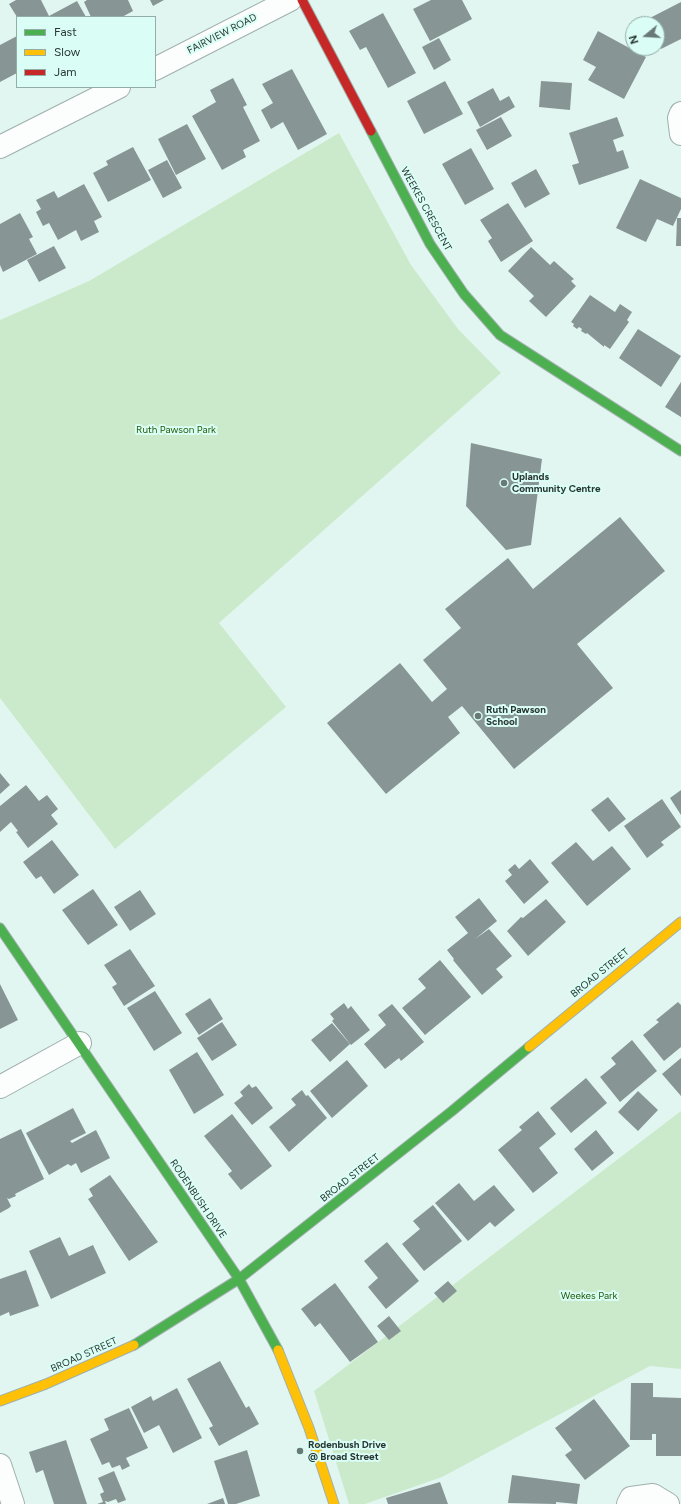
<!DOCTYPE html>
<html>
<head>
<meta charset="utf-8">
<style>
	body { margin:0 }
	#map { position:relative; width:681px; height:1504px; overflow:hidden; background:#e2f6f1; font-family:Figtree,sans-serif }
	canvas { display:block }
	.legend { position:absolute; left:16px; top:16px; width:140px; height:72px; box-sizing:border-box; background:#dafef5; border:1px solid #93aea7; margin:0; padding:5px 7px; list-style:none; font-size:12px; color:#283633 }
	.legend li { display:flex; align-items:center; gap:8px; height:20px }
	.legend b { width:20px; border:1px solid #93aea7 }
	.north { position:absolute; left:625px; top:16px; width:40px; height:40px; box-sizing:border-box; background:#dafef5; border:1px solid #93aea7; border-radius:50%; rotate:252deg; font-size:11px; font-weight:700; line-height:16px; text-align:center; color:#283633 }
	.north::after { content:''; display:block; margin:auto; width:14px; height:18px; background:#697976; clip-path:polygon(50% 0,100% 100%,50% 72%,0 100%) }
</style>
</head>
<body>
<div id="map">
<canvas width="681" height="1504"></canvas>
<ul class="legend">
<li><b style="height:5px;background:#4caf50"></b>Fast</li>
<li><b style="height:5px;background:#ffc107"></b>Slow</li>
<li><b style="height:5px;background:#c62828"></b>Jam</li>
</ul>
<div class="north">N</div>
</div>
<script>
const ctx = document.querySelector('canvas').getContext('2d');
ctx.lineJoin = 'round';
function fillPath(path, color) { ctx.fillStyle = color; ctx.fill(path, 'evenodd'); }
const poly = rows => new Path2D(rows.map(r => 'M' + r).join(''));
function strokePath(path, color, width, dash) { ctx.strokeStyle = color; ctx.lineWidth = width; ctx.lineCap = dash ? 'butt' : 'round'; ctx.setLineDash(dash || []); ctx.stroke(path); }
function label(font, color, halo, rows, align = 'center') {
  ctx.font = font + ' Figtree,sans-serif'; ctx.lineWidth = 4; ctx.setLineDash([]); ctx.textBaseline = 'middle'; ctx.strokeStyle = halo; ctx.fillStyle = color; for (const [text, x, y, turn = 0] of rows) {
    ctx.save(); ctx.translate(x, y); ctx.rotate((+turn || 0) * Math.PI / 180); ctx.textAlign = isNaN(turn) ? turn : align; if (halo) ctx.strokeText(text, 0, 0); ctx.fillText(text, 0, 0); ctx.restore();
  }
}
const green = poly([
	[339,133,411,265,458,329,501,373,219,623,286,707,115,849,0,698,0,320,89,281],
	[681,1111,681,1369,650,1366,442,1477,365,1504,349,1504,314,1391]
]);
const building = poly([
	[16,0,41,0,49,16,77,1,86,17,17,17,9,4],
	[87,0,128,0,133,11,122,17,91,17,84,2],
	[150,0,164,0,153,6],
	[431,0,462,0,472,19,430,41,413,9],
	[681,2,681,39,661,49,657,42,657,24,648,24,646,20],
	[383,13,416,73,388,88,366,47,360,50,349,31],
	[598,31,646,57,624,99,588,80,596,67,583,60],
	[17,36,17,73,0,82,0,45],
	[439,38,451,60,434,70,422,47],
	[292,69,327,134,298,150,283,122,271,129,261,110,273,103,262,84],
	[233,78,247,105,243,107,260,141,243,150,246,157,222,170,192,116,216,102,210,90],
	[445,81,463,114,424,134,407,101],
	[541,81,572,83,570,110,539,107],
	[493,88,500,101,509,96,515,107,480,127,467,102],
	[501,117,512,136,487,150,476,130],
	[617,117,624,136,613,140,617,152,623,150,629,168,579,185,572,165,579,163,569,133],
	[187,124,206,159,176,175,158,139],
	[133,147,151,180,108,202,93,173,108,165,106,161],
	[471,148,494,189,465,205,442,164],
	[167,160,182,188,163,198,148,170],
	[536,169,550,194,525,208,511,183],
	[640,179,681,198,681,209,673,226,657,219,646,242,616,228],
	[84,184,102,217,94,221,99,232,81,241,76,230,58,240,49,223,43,226,36,212,41,209,36,200,54,191,58,198],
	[508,203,533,241,501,262,488,241,492,238,480,220],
	[20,213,33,237,29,239,37,254,3,272,0,265,0,224],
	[677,218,681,218,681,246,676,246],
	[54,246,66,268,39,282,27,260],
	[531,247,550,265,554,261,574,279,571,281,576,286,546,317,529,301,534,296,508,271],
	[590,295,615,312,620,304,632,312,627,320,629,322,610,349,604,345,604,347,587,333,586,334,581,331,582,329,579,327,577,329,573,326,574,324,571,322],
	[638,329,681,356,661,387,619,358],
	[681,382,681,417,665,407],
	[471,443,542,459,531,545,506,550,466,506],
	[620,517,665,571,577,644,613,688,514,769,462,706,448,717,460,733,386,794,327,723,400,663,432,702,447,689,423,660,461,628,445,609,508,558,533,589],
	[0,773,10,785,0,794],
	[26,785,39,801,47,795,58,809,51,815,58,824,28,848,16,832,18,831,11,822,0,832,0,806],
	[681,790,681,815,670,798],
	[608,797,626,819,609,832,591,810],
	[662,799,681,827,661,842,664,845,647,858,624,826],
	[52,840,79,875,54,894,41,876,36,879,23,862],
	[576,842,593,861,612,846,631,869,587,906,551,863],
	[530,859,549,882,524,904,505,881,512,875,508,870,515,864,519,869],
	[93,889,118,925,88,945,62,910],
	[140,890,156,914,130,931,114,907],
	[479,898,497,921,475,939,489,929,512,956,496,969,503,977,482,995,453,960,454,959,447,950,468,933,455,917],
	[546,899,566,922,528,956,507,931,521,917,523,918],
	[130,949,155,986,124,1006,112,987,117,984,104,965],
	[440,960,471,997,425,1035,402,1008,426,988,418,979],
	[0,984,18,1020,0,1029],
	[155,991,182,1033,154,1051,127,1008],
	[210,998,223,1019,199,1035,185,1014],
	[678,1002,681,1005,681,1047,664,1061,643,1035,659,1022,656,1020],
	[344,1003,348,1009,351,1006,370,1030,351,1045,332,1021,334,1019,330,1014],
	[392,1004,424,1042,401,1061,399,1058,385,1069,364,1044,386,1025,378,1015],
	[222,1022,237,1045,212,1061,197,1038],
	[332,1023,350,1044,330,1062,311,1040],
	[632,1040,657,1071,620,1102,600,1077,616,1064,611,1058],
	[197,1052,224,1095,194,1114,169,1070],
	[681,1058,681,1096,662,1074],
	[347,1060,368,1086,332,1118,310,1091],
	[586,1078,607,1103,571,1133,550,1108],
	[249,1084,252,1088,256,1086,273,1108,252,1125,234,1103,243,1096,240,1092],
	[302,1090,306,1096,308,1095,327,1118,289,1152,269,1127,296,1105,291,1099],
	[638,1091,658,1110,638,1131,618,1112],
	[73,1108,86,1133,70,1141,72,1143,96,1130,110,1158,81,1173,76,1163,71,1166,68,1164,49,1175,26,1133],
	[538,1111,556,1134,539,1148,558,1173,533,1193,498,1150,522,1130,519,1127],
	[232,1114,272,1166,241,1190,228,1174,232,1171,204,1136],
	[21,1129,44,1179,15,1194,16,1196,9,1199,7,1198,11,1206,9,1208,0,1213,0,1139],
	[596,1130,614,1153,592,1171,574,1149],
	[110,1175,158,1242,129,1261,88,1199,93,1196,89,1189],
	[459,1183,474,1201,494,1185,515,1210,495,1227,490,1222,468,1241,435,1203],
	[433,1205,462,1241,424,1271,402,1244,420,1229,413,1221],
	[60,1237,69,1256,93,1245,106,1273,51,1299,29,1251],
	[387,1242,419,1281,386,1309,368,1287,378,1278,364,1261],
	[26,1270,39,1306,10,1316,9,1312,0,1316,0,1279],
	[448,1281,457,1291,443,1303,434,1293],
	[335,1283,378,1342,350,1362,320,1323,315,1327,301,1309],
	[389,1316,401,1331,389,1340,377,1326],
	[220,1361,246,1408,249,1406,259,1424,219,1446,209,1428,213,1426,187,1379],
	[631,1383,653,1383,653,1397,681,1398,681,1456,656,1456,656,1434,652,1434,652,1440,630,1440],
	[177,1388,202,1438,173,1453,159,1425,144,1433,131,1407,151,1396,153,1401],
	[594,1399,630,1446,585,1480,565,1455,572,1450,555,1428],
	[129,1408,148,1448,126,1458,130,1466,122,1470,120,1465,112,1468,109,1462,102,1465,90,1439,109,1430,104,1419],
	[66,1440,79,1480,87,1504,54,1504,43,1470,36,1473,29,1452],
	[247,1450,260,1496,236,1504,228,1504,214,1461],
	[114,1471,126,1500,118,1503,116,1499,108,1502,105,1501,106,1504,97,1504,103,1502,100,1494,104,1492,98,1478],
	[512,1475,580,1484,577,1504,556,1502,556,1504,508,1503],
	[440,1482,448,1504,388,1504,386,1498],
	[223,1498,225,1504,207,1504]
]);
const street = poly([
	[155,69,290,0],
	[681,113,679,118,681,134],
	[0,147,119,87],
	[0,1087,80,1043],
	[0,1465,13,1504],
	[628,1504,631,1498,653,1495,668,1504]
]);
const fast = poly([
	[371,131,430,244,464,294,500,335,681,451],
	[0,928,239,1279,278,1350],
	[134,1345,239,1279,452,1111,529,1047]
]);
const slow = poly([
	[529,1047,681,922],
	[278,1350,309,1428,334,1504],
	[0,1401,46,1384,134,1345]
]);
const jam = poly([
	[302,0,371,131]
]);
const markers = [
	[504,483,4,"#697976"],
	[478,716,4,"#697976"],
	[300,1451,4,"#697976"]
];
const streetNames = [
	["FAIRVIEW ROAD",222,34,-27],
	["WEEKES CRESCENT",426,209,61],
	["BROAD STREET",600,973,-39],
	["BROAD STREET",350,1178,-38],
	["RODENBUSH DRIVE",198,1199,56],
	["BROAD STREET",84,1355,-24]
];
const parkNames = [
	["Ruth Pawson Park",176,430],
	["Weekes Park",589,1296]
];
const poiNames = [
	["Uplands",512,477],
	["Community Centre",512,489],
	["Ruth Pawson",486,710],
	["School",486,722],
	["Rodenbush Drive",308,1445],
	["@ Broad Street",308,1457]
];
fillPath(green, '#cbeacb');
fillPath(building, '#879695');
strokePath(street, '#a0b0ac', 24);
strokePath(fast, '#a0b0ac', 11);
strokePath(slow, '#a0b0ac', 11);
strokePath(jam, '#a0b0ac', 11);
strokePath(street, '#fbfefd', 22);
strokePath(fast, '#4caf50', 9);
strokePath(slow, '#ffc107', 9);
strokePath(jam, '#c62828', 9);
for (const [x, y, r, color] of markers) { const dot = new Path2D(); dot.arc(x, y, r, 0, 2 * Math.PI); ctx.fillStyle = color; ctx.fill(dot); strokePath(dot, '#dafef5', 1.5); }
label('10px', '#283633', '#dafef5', streetNames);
label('10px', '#245d0a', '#dafef5', parkNames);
label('bold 10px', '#283633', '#dafef5', poiNames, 'left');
</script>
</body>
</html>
